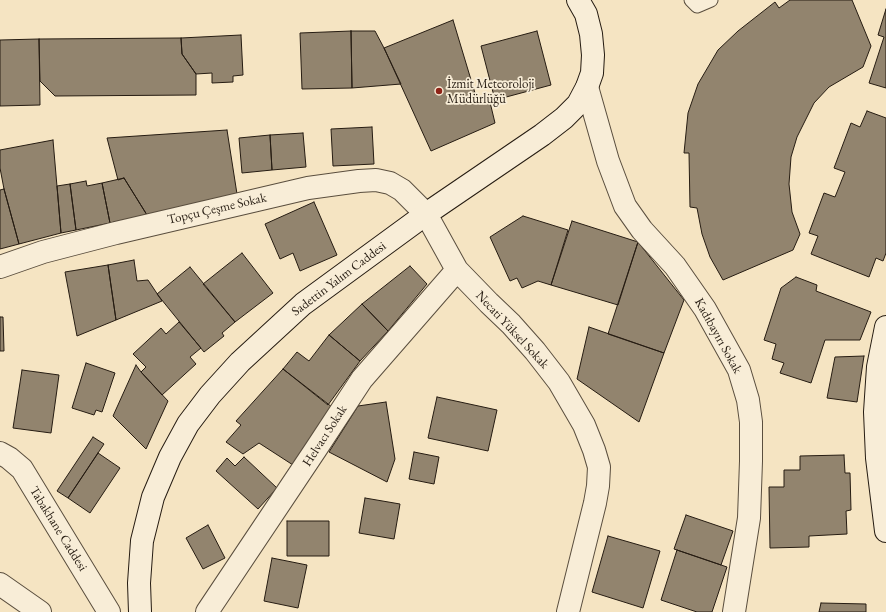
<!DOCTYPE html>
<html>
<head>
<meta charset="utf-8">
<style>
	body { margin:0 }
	canvas { display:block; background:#f5e4c2 }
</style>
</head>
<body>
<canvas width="886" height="612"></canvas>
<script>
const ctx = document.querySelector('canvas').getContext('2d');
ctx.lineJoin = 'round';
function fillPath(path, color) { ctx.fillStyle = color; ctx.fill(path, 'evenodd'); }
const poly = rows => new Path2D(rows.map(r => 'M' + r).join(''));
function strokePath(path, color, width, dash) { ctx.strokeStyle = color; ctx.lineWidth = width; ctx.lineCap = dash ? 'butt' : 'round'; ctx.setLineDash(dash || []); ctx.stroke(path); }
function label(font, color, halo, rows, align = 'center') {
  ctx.font = font + ' "EB Garamond",serif'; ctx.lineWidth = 3.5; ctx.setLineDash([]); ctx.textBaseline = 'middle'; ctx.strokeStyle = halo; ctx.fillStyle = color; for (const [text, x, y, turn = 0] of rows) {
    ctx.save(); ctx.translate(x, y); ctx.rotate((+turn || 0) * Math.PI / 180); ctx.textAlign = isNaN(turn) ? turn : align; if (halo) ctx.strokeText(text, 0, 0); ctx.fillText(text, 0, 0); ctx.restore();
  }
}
const building = poly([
	[790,0,852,0,871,46,863,67,829,87,814,103,797,137,791,157,789,184,792,212,800,234,793,250,723,280,710,257,702,234,697,208,690,207,689,153,684,153,688,113,698,84,718,50,738,31,775,2,779,8,790,0],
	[886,9,886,88,869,83,884,37,878,35,886,9],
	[453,20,478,103,489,98,495,123,431,151,384,48,453,20],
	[351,31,375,31,384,48,401,84,352,88,351,31],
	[351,31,352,88,302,89,300,33,351,31],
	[537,31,551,85,495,100,481,46,537,31],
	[241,35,243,75,233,76,233,82,212,83,212,73,196,74,182,54,181,38,241,35],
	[181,38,182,54,196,74,196,95,55,96,40,81,39,39,181,38],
	[39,39,40,105,0,106,0,40,39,39],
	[867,111,886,118,886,253,883,261,876,258,869,277,811,254,818,236,809,233,824,193,835,197,845,172,834,168,851,123,860,127,867,111],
	[372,127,374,164,333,166,331,129,372,127],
	[227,130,237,194,147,215,124,178,118,180,107,138,227,130],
	[303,133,306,167,272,170,270,135,303,133],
	[270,135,272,170,242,173,239,138,270,135],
	[53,140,61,233,19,244,4,189,0,168,0,150,53,140],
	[124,178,147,215,110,223,102,183,124,178],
	[86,181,87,186,102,183,110,223,76,230,70,184,86,181],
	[70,184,76,230,61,233,57,186,70,184],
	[4,189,19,244,0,249,0,190,4,189],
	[314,202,337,255,300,271,293,253,280,259,265,224,314,202],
	[523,216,568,230,551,285,538,281,522,288,517,278,510,281,490,237,523,216],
	[572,221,638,242,618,305,551,285,572,221],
	[638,242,684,300,664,353,608,334,638,242],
	[242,253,273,293,235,322,203,284,242,253],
	[134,260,137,281,148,280,162,301,116,320,108,265,134,260],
	[108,265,116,320,77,336,65,272,108,265],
	[410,266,427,284,388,331,362,304,410,266],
	[190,267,235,322,222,333,224,336,204,352,157,294,190,267],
	[796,277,817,285,816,291,871,312,860,340,825,340,811,383,780,373,784,363,772,359,776,344,764,340,781,288,796,277],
	[362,304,388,331,360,361,329,335,362,304],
	[0,317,3,317,4,351,0,351,0,317],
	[179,322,201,348,190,357,196,364,162,395,141,372,146,367,133,354,161,328,166,334,179,322],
	[589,327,664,353,639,422,577,379,589,327],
	[329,335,360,361,328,405,283,369,297,352,309,361,329,335],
	[864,356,857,402,827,398,835,357,864,356],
	[86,363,115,373,102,412,96,410,94,415,72,408,86,363],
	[136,365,141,372,168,401,146,449,113,416,136,365],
	[283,369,332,407,293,465,259,443,243,454,226,442,241,425,236,421,283,369],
	[22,370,59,375,51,433,13,428,22,370],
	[437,397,497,410,488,451,428,438,437,397],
	[386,402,395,459,387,482,329,452,358,406,386,402],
	[93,437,104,444,68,498,57,491,93,437],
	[414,452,439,457,434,484,409,479,414,452],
	[98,453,120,468,90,513,68,498,98,453],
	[844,455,845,473,850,473,851,510,846,511,847,534,809,536,809,547,770,548,769,487,784,487,784,470,800,470,800,456,844,455],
	[244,457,277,488,258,509,216,471,227,458,235,466,244,457],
	[365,498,400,504,394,539,359,533,365,498],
	[686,515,733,531,721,565,674,549,686,515],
	[287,521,329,521,329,556,287,556,287,521],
	[208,525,225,558,203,569,186,538,208,525],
	[608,536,660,551,643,608,592,592,608,536],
	[677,550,727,567,712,612,697,612,661,600,677,550],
	[272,558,307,565,298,608,264,601,272,558],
	[821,603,866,604,866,612,819,612,821,603]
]);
const lane = poly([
	[691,0,697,6,711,0]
]);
const street = poly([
	[587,87,608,161,625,206,642,230,675,266,705,309,739,370,748,400,751,422,751,461,749,518,734,612],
	[0,267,43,252,116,233,308,188,359,181,376,180,390,183,402,190,426,214,457,270,489,303,511,324,535,351,559,382,584,425,594,450,599,467,598,486,595,503,568,612],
	[0,453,9,458,22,469,109,612],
	[0,584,40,612],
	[207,612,316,449,362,379,457,270]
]);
const secondary = poly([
	[886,327,878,367,875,412,877,458,886,531],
	[140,612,139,583,142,541,153,497,170,457,188,424,210,395,240,362,303,304,426,214,542,135,564,118,578,104,587,87,592,73,593,55,591,34,586,14,578,0]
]);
const markers = [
	[439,91,4,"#8f2418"]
];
const poiNames = [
	["İzmit Meteoroloji",447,84],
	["Müdürlüğü",447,99]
];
const streetNames = [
	["Topçu Çeşme Sokak",217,209,-13],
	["Sadettin Yalım Caddesi",339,279,-37],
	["Necati Yüksel Sokak",512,330,47],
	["Kadıbayırı Sokak",718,336,61],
	["Helvacı Sokak",325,436,-57],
	["Tabakhane Caddesi",58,529,58]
];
fillPath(building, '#92846e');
strokePath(building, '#261c12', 1);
strokePath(lane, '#5a4e3e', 15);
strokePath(street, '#5a4e3e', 24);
strokePath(secondary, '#261c12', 24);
strokePath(lane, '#f8edd7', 13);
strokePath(street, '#f8edd7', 22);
strokePath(secondary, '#f8edd7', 22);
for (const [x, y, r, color] of markers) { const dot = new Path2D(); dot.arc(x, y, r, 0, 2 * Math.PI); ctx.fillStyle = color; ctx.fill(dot); strokePath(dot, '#f8edd7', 1.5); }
label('13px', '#261c12', '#f8edd7', poiNames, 'left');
label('13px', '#261c12', '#f8edd7', streetNames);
</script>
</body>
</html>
